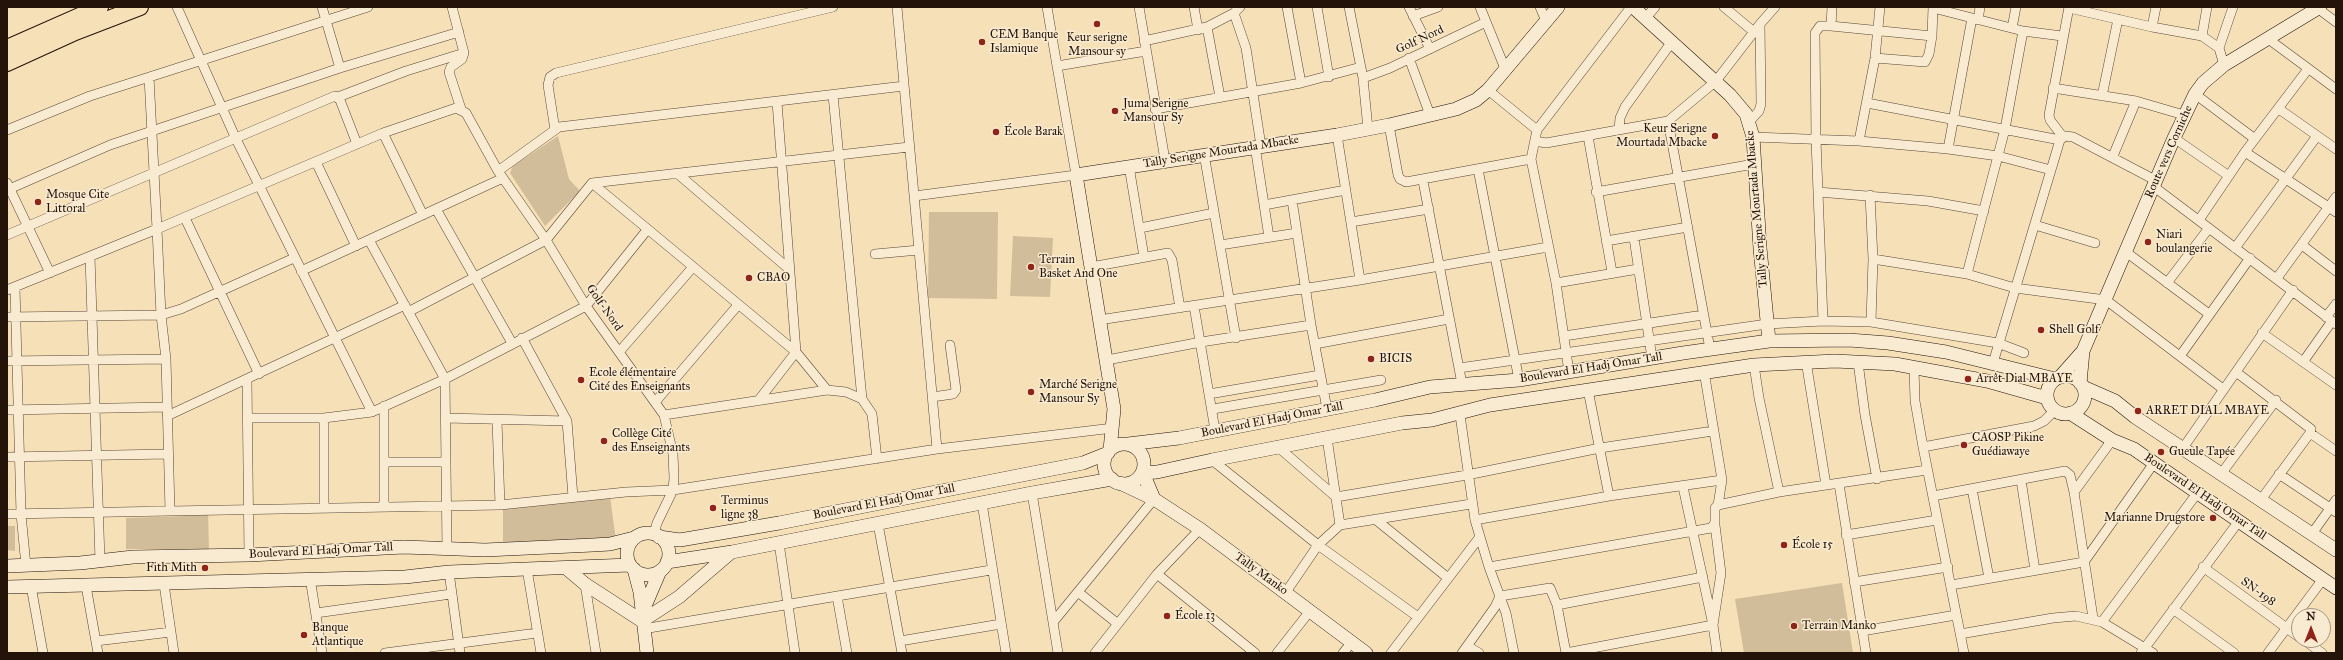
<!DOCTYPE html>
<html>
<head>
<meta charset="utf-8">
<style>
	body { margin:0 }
	#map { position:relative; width:2343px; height:660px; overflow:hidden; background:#f6e0b8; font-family:"IM FELL Great Primer",serif }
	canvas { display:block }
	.frame { position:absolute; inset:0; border:8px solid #231308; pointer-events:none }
	.north { position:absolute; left:2291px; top:608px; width:40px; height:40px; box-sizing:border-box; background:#f9ebd1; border:1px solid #a39581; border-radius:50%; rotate:0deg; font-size:11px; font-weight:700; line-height:16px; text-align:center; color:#231308 }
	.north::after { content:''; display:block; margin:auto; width:14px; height:18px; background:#8f2418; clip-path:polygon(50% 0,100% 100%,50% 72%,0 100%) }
</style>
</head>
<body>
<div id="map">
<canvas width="2343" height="660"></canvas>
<div class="frame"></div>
<div class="north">N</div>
</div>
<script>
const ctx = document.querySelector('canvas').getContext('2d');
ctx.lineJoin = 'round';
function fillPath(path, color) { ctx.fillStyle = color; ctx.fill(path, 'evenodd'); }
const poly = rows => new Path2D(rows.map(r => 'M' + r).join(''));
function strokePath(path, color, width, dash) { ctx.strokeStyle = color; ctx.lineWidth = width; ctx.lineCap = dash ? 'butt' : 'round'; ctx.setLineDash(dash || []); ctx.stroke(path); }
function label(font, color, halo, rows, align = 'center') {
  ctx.font = font + ' "IM FELL Great Primer",serif'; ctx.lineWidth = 3; ctx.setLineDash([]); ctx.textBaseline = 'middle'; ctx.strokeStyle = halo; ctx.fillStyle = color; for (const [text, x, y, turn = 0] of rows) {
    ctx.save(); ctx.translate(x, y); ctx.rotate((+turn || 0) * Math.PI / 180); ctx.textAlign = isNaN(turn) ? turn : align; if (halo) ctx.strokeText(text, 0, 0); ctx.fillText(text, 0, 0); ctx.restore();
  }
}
const green = poly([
	[558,136,569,179,580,191,545,226,510,173,513,166],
	[929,212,998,212,997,299,928,298],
	[1013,236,1053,238,1050,297,1010,296],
	[610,496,616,541,503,544,503,508],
	[184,512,208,512,209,549,126,549,126,518,184,516],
	[7,526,15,526,15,551,7,550],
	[1842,583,1853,653,1744,653,1735,599]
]);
const street = poly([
	[177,7,236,139,372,412],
	[322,7,340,68],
	[452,7,464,53,462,59,451,67,449,72,461,109],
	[897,7,937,449],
	[1047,7,1057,66],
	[1139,7,1165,160],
	[1194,7,1198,30],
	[1287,7,1301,83],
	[1317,7,1329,77],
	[1349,7,1363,78,1368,129],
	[1409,7,1430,49],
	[1480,7,1506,71],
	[1540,7,1546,21],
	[1724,7,1754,32],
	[2316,7,2336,22],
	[1933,8,2023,31,2062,36],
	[2069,8,2152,27,2202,36,2219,48,2224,65],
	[1234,13,1246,48,1261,146],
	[1413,16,1438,7],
	[1645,19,1655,7],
	[1978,20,1980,7],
	[1831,26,1832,7],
	[1207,27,1220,97],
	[2152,27,2156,7],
	[2012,28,2016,7],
	[2202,36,2207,7],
	[2267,38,2336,89],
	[1144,41,1207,27,1234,13,1240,7],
	[2219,48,2233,7],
	[1409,58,1430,115],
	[1875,58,1925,62,1929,54,1932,36,1933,7],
	[1363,78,1390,68,1486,22],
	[2053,88,2136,101,2184,115],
	[1488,90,1537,130],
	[2195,94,2255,139],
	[833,95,862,399,872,414,877,459],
	[2102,96,2118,19],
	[338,97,406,71,464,53],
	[1867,103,2060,140],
	[1155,109,1301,83,1361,67],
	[2279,109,2336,149],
	[1668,121,1710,349],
	[1749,122,1759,111,1761,104,1760,24],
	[1389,125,1398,175,1400,179,1406,182,1531,159],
	[7,130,90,96,368,7],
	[555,130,548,85,550,77,556,73,833,7],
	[1619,130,1620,118,1625,107,1671,43],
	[383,133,423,215],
	[1337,135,1360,280],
	[1588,136,1612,272],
	[1753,137,1859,141,1948,149,1998,156,2051,170],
	[2063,137,2050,120,2049,115,2069,7],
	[2174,138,2229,176],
	[1535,141,1546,143,1668,121,1716,81,1760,24,1775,7],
	[1859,141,1875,58,1880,7],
	[1255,146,1269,237],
	[1948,149,1972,18],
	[2245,152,2336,212],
	[1204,154,1236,338],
	[2113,156,2136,101],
	[316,162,356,246],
	[1129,166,1144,257],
	[1478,169,1519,380],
	[498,171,559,127,904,86],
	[678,174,789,269],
	[1423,181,1462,384],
	[7,183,50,273],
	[592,183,796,352,827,390],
	[2153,186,2336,324],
	[7,190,110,145,340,68,459,32],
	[1596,192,1754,164],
	[1818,192,1928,201,1984,211],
	[1870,195,1873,259,1871,322],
	[914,196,1076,175,1057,66,1146,51],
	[1292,200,1311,325,1327,409],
	[1264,205,1346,190],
	[436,209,512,343],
	[185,218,259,374],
	[2199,220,2245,152,2308,69],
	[1351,222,1429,209],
	[2035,225,2095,243],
	[1140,228,1214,213],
	[7,235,335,96,340,100,357,144],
	[1634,238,1652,358],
	[369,240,445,379,447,550],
	[1606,241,1688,227],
	[1220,245,1297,233],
	[2302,245,2336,271],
	[2235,248,2317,136],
	[2126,252,2209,314],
	[875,254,919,250],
	[90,256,100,561],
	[1873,259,1967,274,2015,288,2106,300,2223,389],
	[1091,267,1168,253,1172,260,1180,308],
	[301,271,503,178],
	[1967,274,2005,129,2023,31],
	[2277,278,2336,197],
	[1556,283,1638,269],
	[2167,283,2209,228],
	[15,287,21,514,26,566],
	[7,290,157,229,149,77],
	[1194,306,1215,430],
	[408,312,546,240,592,183,909,147],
	[7,317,161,315,181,309,294,258],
	[2326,317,2336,304],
	[1099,320,1360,280,1548,247],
	[1823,321,1816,140,1815,33,1820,26,1831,26,1932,36],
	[2262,333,2336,385],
	[1564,336,1703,315],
	[522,338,567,421,573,497],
	[1315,344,1449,319],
	[620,351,693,267],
	[2180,356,2250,258],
	[1107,360,1201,342,1311,325],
	[7,361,166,359],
	[1806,361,1826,485],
	[1858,362,1865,415,1877,479],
	[2303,362,2332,321],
	[1993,363,2060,140,2065,136,2073,137,2155,180],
	[1754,365,1759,398,1779,492],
	[1459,368,1767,324,1823,321,1871,322,1998,343,2024,353],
	[1914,368,1915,401,1923,447,1964,653],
	[1704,371,1722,480,1718,505],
	[1569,372,1556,283,1531,159,1537,130,1631,7],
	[2236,372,2311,429,2310,433,2260,501],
	[247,380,249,555],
	[1588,390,1609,496],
	[1209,394,1320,375],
	[932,397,953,394,956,390,950,345],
	[656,401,738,305],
	[758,401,796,352,777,102],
	[1213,409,1381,380],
	[7,410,167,407],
	[664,415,827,390,846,392,862,399],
	[1460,415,1475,520,1489,567,1506,613,1514,653],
	[167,416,405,305],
	[247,418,324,418,372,412,445,379,586,306,647,230],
	[446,418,567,421],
	[497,421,500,505],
	[2310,433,2336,451],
	[1327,438,1340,525],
	[1278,447,1336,497,1467,475,1600,448,1713,431],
	[1923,447,2034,426,2044,421,2055,410],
	[2183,448,2293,290],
	[7,457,168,454],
	[1212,460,1318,545,1418,617],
	[384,462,446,462],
	[2221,474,2276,400],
	[2279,474,2336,512],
	[2021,480,2035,570],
	[1839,484,1866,653],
	[1683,487,1713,625,1717,653],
	[1972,489,1989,578],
	[2074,492,2112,440],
	[1032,493,1058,653],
	[1933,496,2065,471,2070,475,2074,492,2093,618],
	[982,503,1006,653],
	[384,507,384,406],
	[324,508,324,418],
	[170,511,166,359,161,315,157,229,383,133,456,108,466,113,498,171,546,240,586,306,664,415,673,454,674,478,673,490,657,523,654,534],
	[7,514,500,505,626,492,673,490,937,449,1113,428],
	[1375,519,1448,578],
	[1475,520,1609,496,1722,480],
	[878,524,902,653],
	[1846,535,1937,520],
	[2311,535,2336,500],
	[779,543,795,653],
	[1489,567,1711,528,1715,523,1715,508,1718,505,1779,492,1927,470],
	[2203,567,2299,637],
	[527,569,541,653],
	[449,572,460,653],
	[1157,574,1255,653],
	[310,578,322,653],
	[1854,582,1948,567],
	[164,584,174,653],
	[585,584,596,653],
	[1951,585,2084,562,2154,463],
	[31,586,43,653],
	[86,586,98,653],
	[1078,592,1118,624],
	[1286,592,1318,545,1340,525,1471,504],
	[837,596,847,653],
	[1500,596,1550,588,1557,605,1566,653],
	[1557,605,1703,577],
	[2173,609,2234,653],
	[316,613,451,594],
	[1054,621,1154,499],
	[2102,622,2198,492],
	[643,629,991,570],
	[1862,631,1956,615],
	[1960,634,2053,618,2076,616,2102,622,2153,653],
	[2304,640,2322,653],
	[96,641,171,632],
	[900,641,1001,624],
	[1467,646,1479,653],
	[385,653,537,633],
	[1095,653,1157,574,1200,529],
	[1277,653,1310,611],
	[1343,653,1352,642],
	[1391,653,1479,538],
	[1462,653,1495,607,1500,596],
	[1566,653,1713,625,1721,573,1715,525],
	[2141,653,2239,521],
	[2268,653,2323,579]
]);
const secondary = poly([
	[1633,7,1730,95,1746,114,1753,137,1760,248,1769,341],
	'2047 395a19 19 0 1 1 38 0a19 19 0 1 1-38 0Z',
	[2060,377,2083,351],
	[2080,383,2083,351,2174,138,2195,94,2203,83,2224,65,2320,7],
	[2083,387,2115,401,2135,417,2336,550],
	[2070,413,2112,440,2134,449,2154,463,2336,588],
	[1128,444,1179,438,1375,400,1430,387,1519,380,1683,353,1769,341,1849,340,1888,343,1946,352,2055,379],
	'1104 464a20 20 0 1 1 40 0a20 20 0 1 1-40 0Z',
	[1110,450,1114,409,1076,175,1337,135,1389,125,1456,109,1476,100,1488,90,1558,7],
	[1120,483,1154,499,1200,529,1366,653],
	[1154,499,1143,473,1157,472,1212,460,1402,423,1432,420,1490,405,1754,365,1835,361,1895,364,1987,381,2047,398],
	'627 554a21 21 0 1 1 42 0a21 21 0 1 1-42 0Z',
	[659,537,680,540,779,523,1083,463,1108,453],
	[667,562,732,552,1032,493,1112,479],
	[7,566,80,563,133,557,249,555,404,547,485,550,593,545,610,544,634,538],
	[566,568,585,584,642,621],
	[634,569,640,592,647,653],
	[7,587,405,577,449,572,630,565],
	[642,613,660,571],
	[642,621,679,597,729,554]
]);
const highway = poly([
	[7,48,100,7],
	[7,63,75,32,140,7]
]);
const markers = [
	[1097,24,4,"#8f2418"],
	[982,42,4,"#8f2418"],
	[1115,111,4,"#8f2418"],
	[996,132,4,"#8f2418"],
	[1715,136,4,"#8f2418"],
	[38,202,4,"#8f2418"],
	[2148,242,4,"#8f2418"],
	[1031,267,4,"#8f2418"],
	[749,278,4,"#8f2418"],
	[2041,330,4,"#8f2418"],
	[1371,359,4,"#8f2418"],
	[1968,379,4,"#8f2418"],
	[581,380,4,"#8f2418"],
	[1031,392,4,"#8f2418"],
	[2138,411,4,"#8f2418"],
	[604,441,4,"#8f2418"],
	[1964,445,4,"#8f2418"],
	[2161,452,4,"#8f2418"],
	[713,508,4,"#8f2418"],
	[2213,518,4,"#8f2418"],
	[1784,545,4,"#8f2418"],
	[205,568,4,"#8f2418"],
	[1167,616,4,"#8f2418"],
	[1794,626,4,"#8f2418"],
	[304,635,4,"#8f2418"]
];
const poiNames = [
	["CEM Banque",990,35],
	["Islamique",990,49],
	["Keur serigne",1097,38,"center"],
	["Mansour sy",1097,52,"center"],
	["Juma Serigne",1123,104],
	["Mansour Sy",1123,118],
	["Keur Serigne",1707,129,"right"],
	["Mourtada Mbacke",1707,143,"right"],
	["École Barak",1004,132],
	["Mosque Cite",46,195],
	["Littoral",46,209],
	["Niari",2156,235],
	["boulangerie",2156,249],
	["Terrain",1039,260],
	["Basket And One",1039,274],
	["CBAO",757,278],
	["Shell Golf",2049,330],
	["BICIS",1379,359],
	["Ecole élémentaire",589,373],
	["Cité des Enseignants",589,387],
	["Arrêt Dial MBAYE",1976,379],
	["Marché Serigne",1039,385],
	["Mansour Sy",1039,399],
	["ARRET DIAL MBAYE",2146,411],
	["Collège Cité",612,434],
	["des Enseignants",612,448],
	["CAOSP Pikine",1972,438],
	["Guédiawaye",1972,452],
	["Gueule Tapée",2169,452],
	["Terminus",721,501],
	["ligne 38",721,515],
	["Marianne Drugstore",2205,518,"right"],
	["École 15",1792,545],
	["Fith Mith",197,568,"right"],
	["École 13",1175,616],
	["Terrain Manko",1802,626],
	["Banque",312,628],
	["Atlantique",312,642]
];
const streetNames = [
	["Golf Nord",1420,40,-25],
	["Tally Serigne Mourtada Mbacke",1221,152,-9],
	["Route vers Corniche",2169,152,-66],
	["Tally Serigne Mourtada Mbacke",1757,209,-95],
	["Golf-Nord",604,308,55],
	["Boulevard El Hadj Omar Tall",1591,368,-9],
	["Boulevard El Hadj Omar Tall",1272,420,-11],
	["Boulevard El Hadj Omar Tall",2205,497,34],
	["Boulevard El Hadj Omar Tall",884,502,-11],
	["Boulevard El Hadj Omar Tall",321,551,-3],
	["Tally Manko",1261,574,36],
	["SN-198",2258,592,36]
];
fillPath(green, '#d2bd9a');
strokePath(street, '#584634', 10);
strokePath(secondary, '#231308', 14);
strokePath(highway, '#231308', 18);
strokePath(street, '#f9ebd1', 9);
strokePath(secondary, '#f9ebd1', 13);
strokePath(highway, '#f6e0b8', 16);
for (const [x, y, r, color] of markers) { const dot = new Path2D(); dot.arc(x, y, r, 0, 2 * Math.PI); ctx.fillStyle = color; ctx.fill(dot); strokePath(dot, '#f9ebd1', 1.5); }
label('12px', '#231308', '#f9ebd1', poiNames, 'left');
label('12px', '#231308', '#f9ebd1', streetNames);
</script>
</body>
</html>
